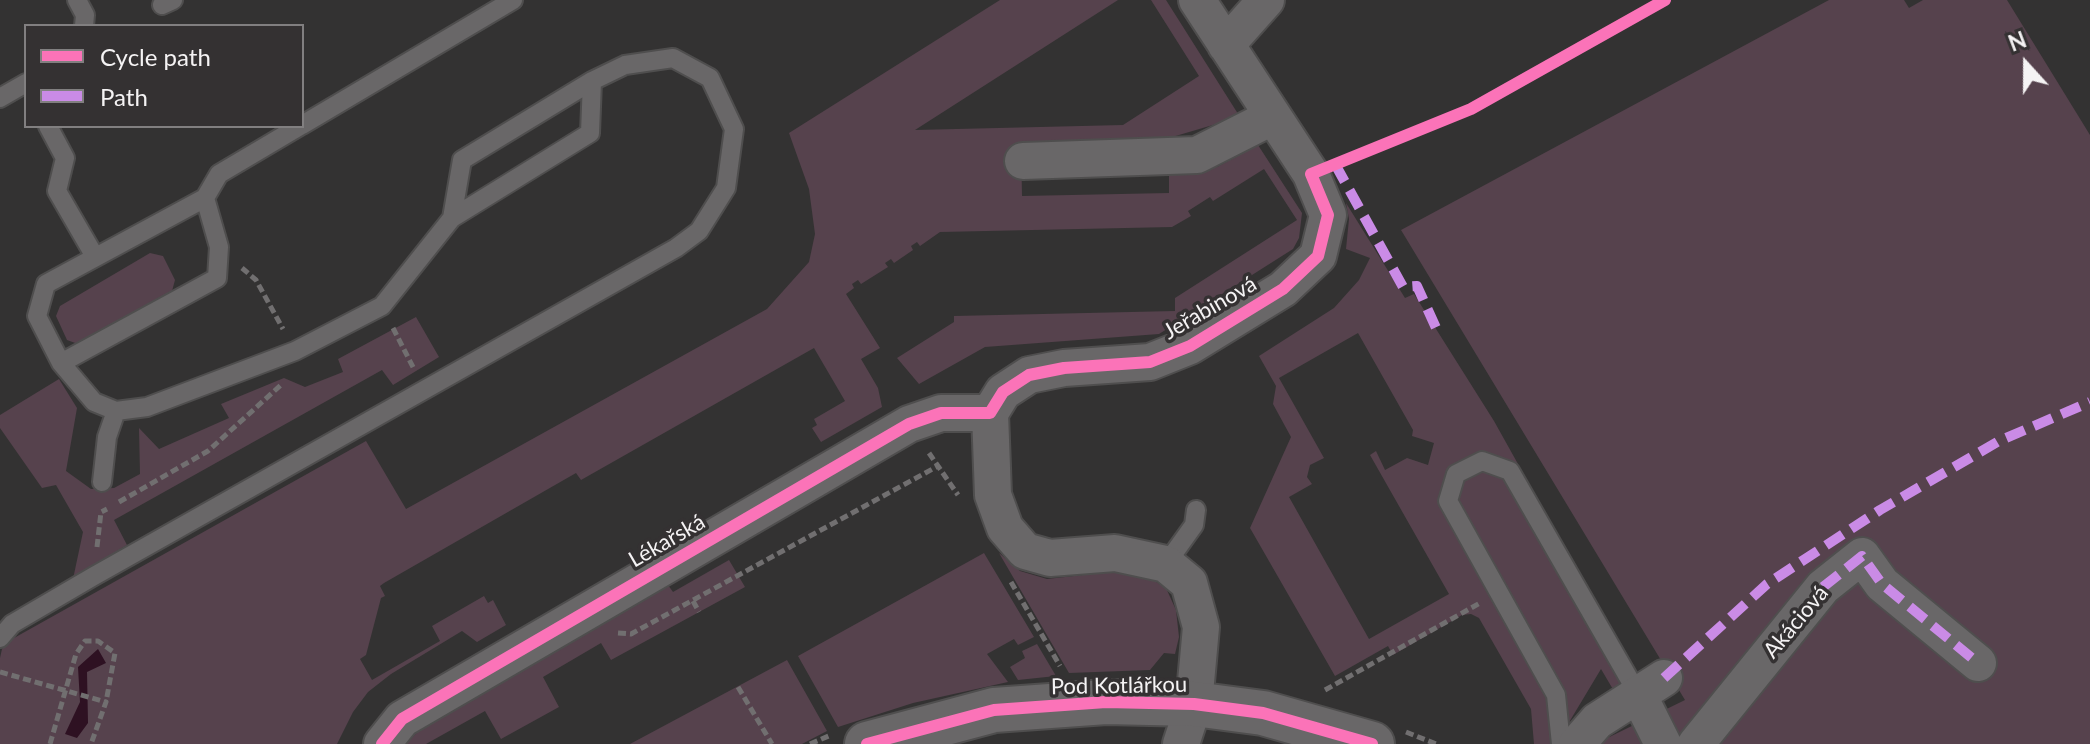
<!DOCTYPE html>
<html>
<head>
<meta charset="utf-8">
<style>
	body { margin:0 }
	#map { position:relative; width:2090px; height:744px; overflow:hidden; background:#333232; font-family:Lato,sans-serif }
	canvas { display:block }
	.legend { position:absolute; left:24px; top:24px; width:280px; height:104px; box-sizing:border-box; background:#343132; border:2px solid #817f80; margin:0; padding:10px 14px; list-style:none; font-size:24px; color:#f5f3f4 }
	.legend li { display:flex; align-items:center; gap:16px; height:40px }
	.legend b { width:40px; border:2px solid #817f80 }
	.north { position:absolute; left:1986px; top:24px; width:80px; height:80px; -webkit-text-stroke:6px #343132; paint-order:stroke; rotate:339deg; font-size:22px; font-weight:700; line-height:32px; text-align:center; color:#f5f3f4 }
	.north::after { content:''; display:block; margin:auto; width:28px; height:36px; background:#f5f3f4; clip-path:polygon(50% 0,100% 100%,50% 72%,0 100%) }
</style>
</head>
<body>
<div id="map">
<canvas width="2090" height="744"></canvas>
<ul class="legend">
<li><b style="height:10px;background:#fb73b8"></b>Cycle path</li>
<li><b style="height:10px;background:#ca8be6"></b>Path</li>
</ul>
<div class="north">N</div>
</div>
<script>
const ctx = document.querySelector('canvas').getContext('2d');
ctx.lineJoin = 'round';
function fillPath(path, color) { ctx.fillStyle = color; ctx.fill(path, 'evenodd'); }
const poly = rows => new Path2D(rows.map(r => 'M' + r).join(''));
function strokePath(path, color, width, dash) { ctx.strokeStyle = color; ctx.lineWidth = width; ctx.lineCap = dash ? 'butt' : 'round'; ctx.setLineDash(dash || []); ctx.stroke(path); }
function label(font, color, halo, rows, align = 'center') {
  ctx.font = font + ' Lato,sans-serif'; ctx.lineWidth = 7; ctx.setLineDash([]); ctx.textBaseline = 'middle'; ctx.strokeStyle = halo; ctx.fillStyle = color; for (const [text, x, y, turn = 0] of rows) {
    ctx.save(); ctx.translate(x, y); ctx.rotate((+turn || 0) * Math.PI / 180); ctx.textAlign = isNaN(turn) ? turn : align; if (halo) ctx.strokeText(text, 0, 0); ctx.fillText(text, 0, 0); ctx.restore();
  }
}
const green = poly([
	[1000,0,1118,0,915,130,1123,125,1199,76,1151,0,1166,0,1240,117,1162,140,1021,145,1022,196,1169,193,1169,168,1217,167,1258,145,1302,213,1299,238,1293,249,1159,334,985,347,919,384,897,358,954,322,954,316,1175,311,1175,298,1297,220,1264,169,1213,201,1210,197,1188,211,1191,216,1172,227,940,232,920,246,917,242,911,246,913,250,894,263,891,259,885,263,888,267,861,284,858,280,852,284,854,288,846,294,880,348,861,359,878,388,882,407,821,442,812,428,817,425,814,419,845,401,814,348,581,480,576,473,384,583,380,586,385,596,381,598,366,655,360,659,372,680,440,641,432,626,484,596,488,603,493,600,506,625,477,642,462,631,391,674,368,692,353,712,337,744,0,744,0,658,2,649,14,638,366,441,406,509,767,309,809,262,815,234,809,189,789,133],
	[1829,0,1904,0,1909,8,1923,0,2007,0,2090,135,2090,744,1595,744,1685,700,1401,230],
	[1346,203,1405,298,1414,294,1494,421,1652,704,1624,708,1601,669,1556,744,1534,744,1531,709,1479,618,1471,614,1462,615,1393,655,1388,646,1335,676,1250,528,1291,437,1273,404,1276,386,1259,356,1334,308,1359,280,1370,258,1346,249,1349,219],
	[1358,333,1413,430,1412,436,1434,443,1428,465,1407,458,1385,470,1376,451,1370,455,1449,594,1369,639,1289,497,1312,484,1307,477,1310,465,1324,458,1279,378],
	[150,253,163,256,175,280,172,291,78,344,67,340,56,316,60,306],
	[416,317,439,357,393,385,382,370,114,520,127,545,73,579,83,532,56,485,42,488,0,428,0,415,59,379,77,408,66,471,91,489,114,488,140,474,139,428,159,449,229,418,221,404,284,378,305,387,343,372,338,359],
	[984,553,1034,637,1018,645,1014,639,987,654,1008,682,913,703,838,727,798,656],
	[999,553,1020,571,1047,579,1119,571,1150,578,1166,588,1176,610,1179,637,1175,654,1164,653,1150,670,1069,673],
	[729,560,745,587,611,660,601,643,543,677,559,707,501,739,485,711,426,744,406,744,424,725,668,585,673,592],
	[1037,644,1056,676,1018,680,1010,667,1025,658,1022,651],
	[787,660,827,731,802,744,630,744]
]);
const water = poly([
	[98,649,106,663,87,672,88,723,77,738,65,734,80,702,78,667]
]);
const path = poly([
	[1341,162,1471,109,1665,0],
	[242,268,256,280,283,329],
	[393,328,414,369],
	[929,453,958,495],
	[119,502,208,451,282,384],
	[97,547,101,512,107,509],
	[1011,582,1060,666],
	[693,601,699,612],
	[618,633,631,634,938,466],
	[0,672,106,702,91,744],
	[738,687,772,744],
	[1325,690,1480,603],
	[1406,732,1436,744],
	[50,744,76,654,85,641,98,641,115,653,106,702],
	[810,744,831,735]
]);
const lane = poly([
	[77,0,85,15,84,26],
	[162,5,173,0],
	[0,98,26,83],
	[302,125,513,0],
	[48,126,65,158,57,191,94,255],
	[452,218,462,160,592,81],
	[61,363,217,278,219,247,205,198],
	[102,482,107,437,116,411],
	[1166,564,1194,525,1196,510],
	[0,638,12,624,94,576,676,248,699,231,726,188,734,129,710,78,673,58,625,65,592,81,590,133,452,218,382,306,295,351,147,407,116,411,94,402,61,363,37,316,46,284,205,198,219,174,300,126],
	[1561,744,1556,695,1448,501,1456,474,1482,461,1510,471,1639,696]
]);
const street = poly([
	[1226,45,1266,0],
	[1023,161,1197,155,1272,117],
	[1639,696,1663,744],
	[382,744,402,719,909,424,941,413,990,413],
	[1181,744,1194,704,1201,627,1189,583,1166,564,1115,553,1050,558,1025,551,1005,528,993,495,990,413,1003,392,1029,375,1064,368,1150,362,1190,346,1283,289,1318,256,1328,215,1311,174,1197,0],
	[1577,744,1597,721,1664,678],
	[1696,744,1823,587,1862,556,1882,584,1978,663]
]);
const secondary = poly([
	[867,744,994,710,1106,702,1194,704,1263,713,1372,744]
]);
const quiet = poly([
	[1335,164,1403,287,1417,286,1437,330],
	[1823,587,1862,556,1882,584,1978,663],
	[1664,678,1767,584,1880,510,1999,441,2090,402]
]);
const cycleway = poly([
	[382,744,402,719,909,424,941,413,990,413,1003,392,1029,375,1064,368,1150,362,1190,346,1283,289,1318,256,1328,215,1311,174,1471,109,1665,0],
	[867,744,994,710,1106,702,1194,704,1263,713,1372,744]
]);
const streetNames = [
	["Jeřabinová",1210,308,-30],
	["Lékařská",667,541,-30],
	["Akáciová",1796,622,-50],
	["Pod Kotlářkou",1119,686,-1]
];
fillPath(green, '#56424d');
fillPath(water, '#2e1122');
strokePath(lane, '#4f4e4e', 22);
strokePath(street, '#4f4e4e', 40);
strokePath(secondary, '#4f4e4e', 48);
strokePath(path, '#716f70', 5, [8, 4]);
strokePath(lane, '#696768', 18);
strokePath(street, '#696768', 36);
strokePath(secondary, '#696768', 44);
strokePath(quiet, '#ca8be6', 10, [20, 10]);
strokePath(cycleway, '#fb73b8', 12);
label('22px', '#f5f3f4', '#343132', streetNames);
</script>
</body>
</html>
